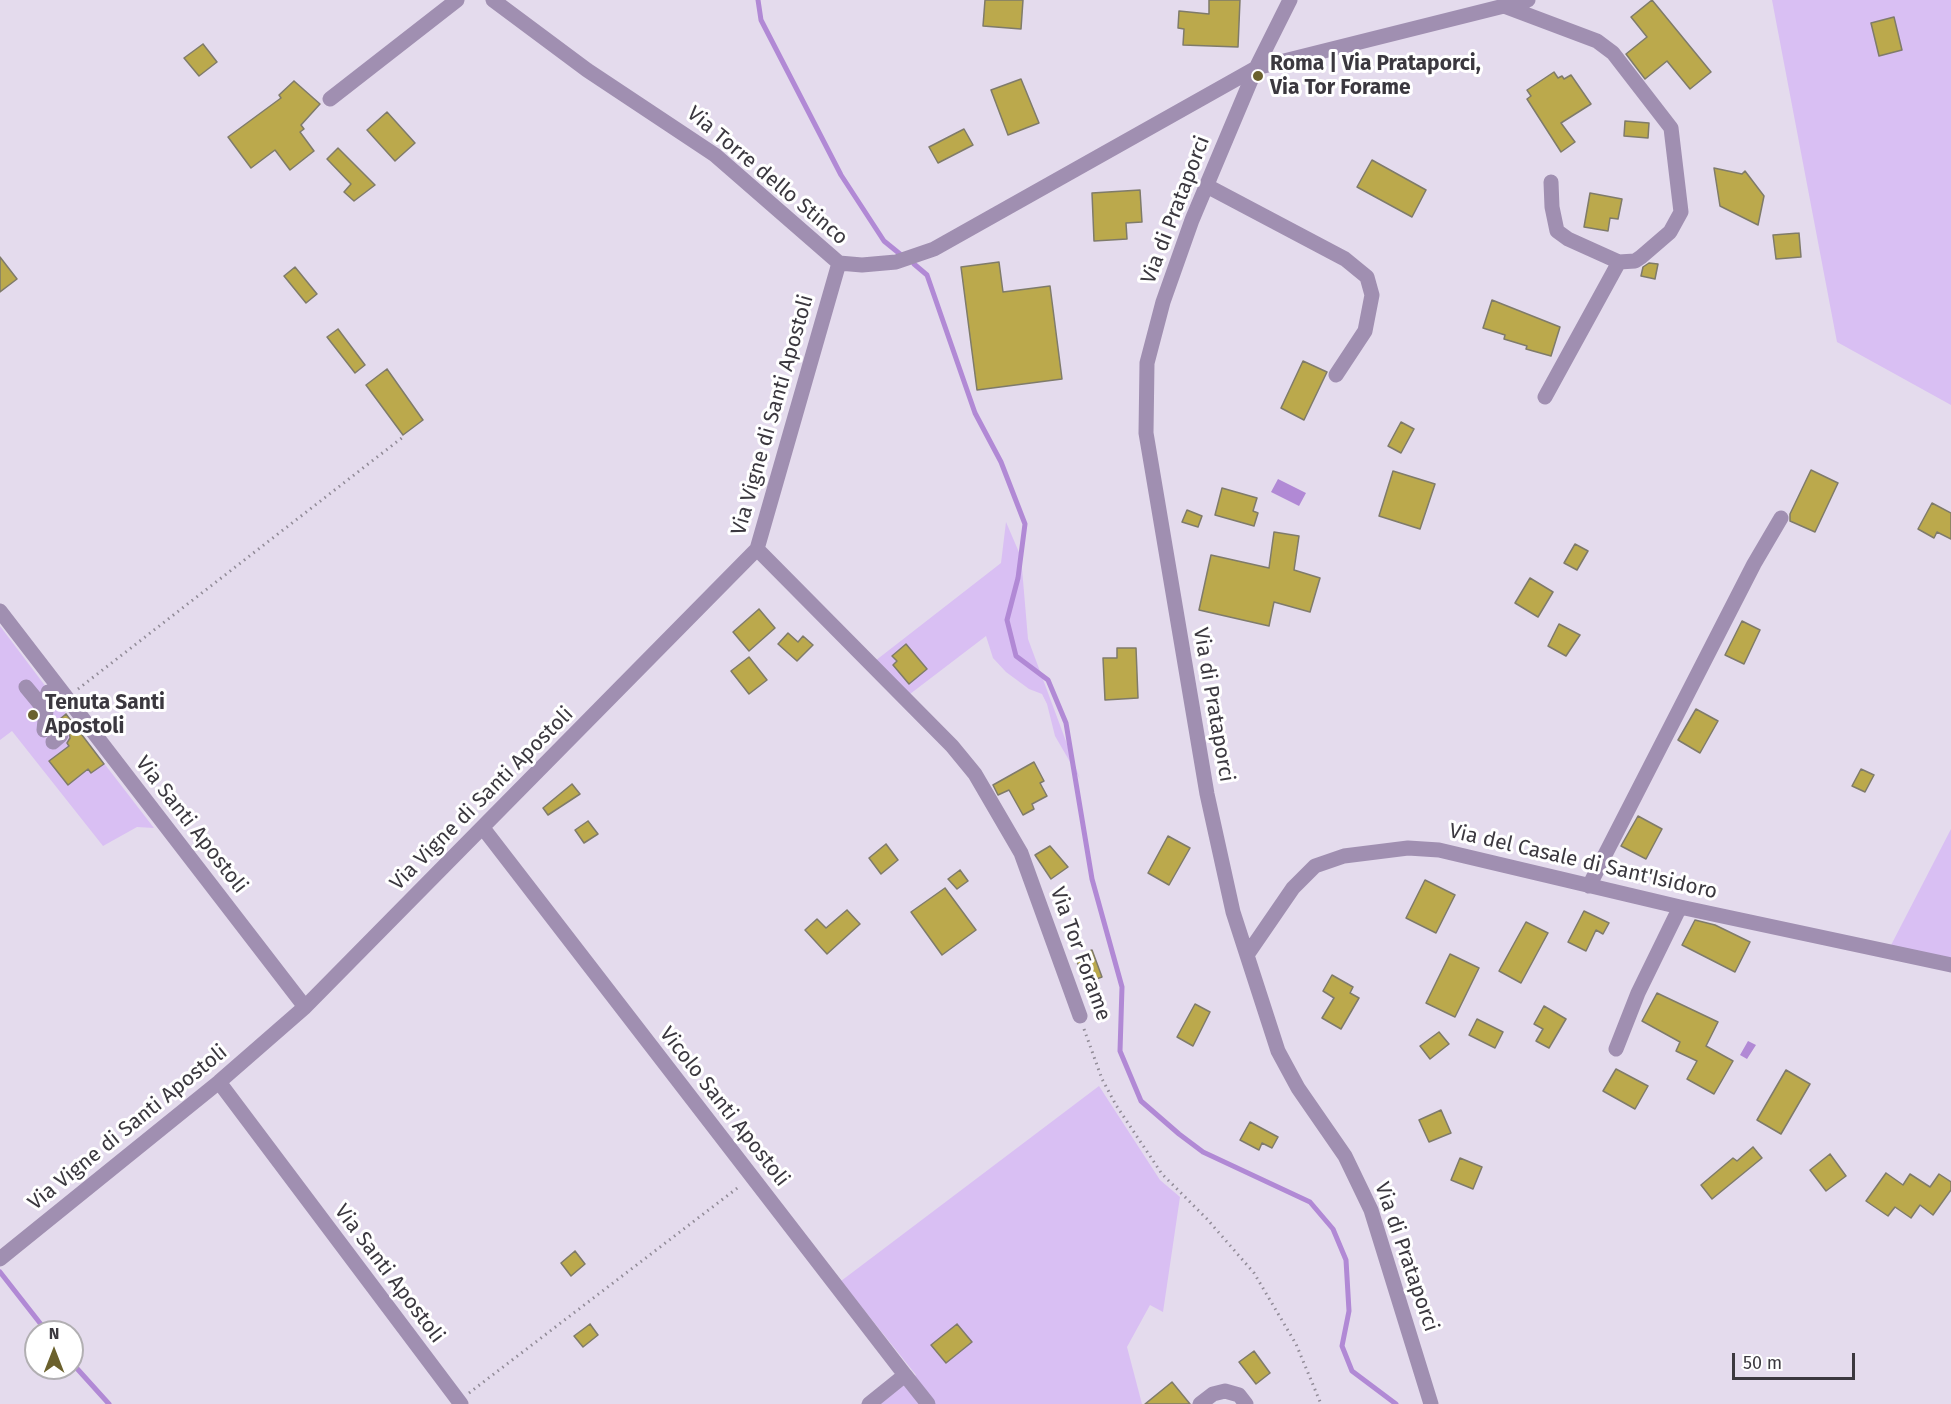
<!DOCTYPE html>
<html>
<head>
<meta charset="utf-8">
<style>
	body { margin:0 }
	#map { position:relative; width:1951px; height:1404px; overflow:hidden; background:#e4dbed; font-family:"Fira Sans",sans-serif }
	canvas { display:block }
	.north { position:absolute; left:24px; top:1320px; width:60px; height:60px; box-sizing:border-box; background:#fff; border:2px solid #b1afb2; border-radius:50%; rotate:0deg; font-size:16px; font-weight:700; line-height:24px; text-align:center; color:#3b383f }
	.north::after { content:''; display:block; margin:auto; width:21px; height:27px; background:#6b612d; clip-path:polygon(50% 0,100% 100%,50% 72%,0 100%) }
	.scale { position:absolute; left:1732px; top:1353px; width:123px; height:27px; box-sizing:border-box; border:3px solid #3b383f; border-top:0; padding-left:8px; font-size:18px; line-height:21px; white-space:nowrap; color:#3b383f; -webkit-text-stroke:4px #fff; paint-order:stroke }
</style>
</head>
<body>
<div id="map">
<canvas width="1951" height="1404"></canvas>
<div class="north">N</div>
<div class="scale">50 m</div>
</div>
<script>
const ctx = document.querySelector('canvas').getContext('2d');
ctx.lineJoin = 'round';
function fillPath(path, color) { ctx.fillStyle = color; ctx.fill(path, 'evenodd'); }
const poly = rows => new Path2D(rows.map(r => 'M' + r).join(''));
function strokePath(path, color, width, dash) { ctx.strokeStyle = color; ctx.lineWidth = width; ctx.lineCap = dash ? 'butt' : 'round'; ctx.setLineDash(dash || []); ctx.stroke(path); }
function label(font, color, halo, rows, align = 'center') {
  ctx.font = font + ' "Fira Sans",sans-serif'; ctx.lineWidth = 6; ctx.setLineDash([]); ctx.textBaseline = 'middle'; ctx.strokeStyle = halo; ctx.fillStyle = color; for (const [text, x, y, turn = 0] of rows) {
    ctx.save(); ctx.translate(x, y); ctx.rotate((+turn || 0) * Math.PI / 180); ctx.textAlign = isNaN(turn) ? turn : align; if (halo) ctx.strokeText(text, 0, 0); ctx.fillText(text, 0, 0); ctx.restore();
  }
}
const green = poly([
	[1772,0,1951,0,1951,405,1837,342],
	[1006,522,1021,557,1028,639,1080,779,1055,736,1047,704,1042,694,1029,689,1006,672,993,658,986,636,910,694,875,661,1001,563],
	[906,644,927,669,909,684,893,665,897,661,892,656],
	[0,626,83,736,154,828,137,827,103,846,12,731,0,740],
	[1951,829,1951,965,1888,951],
	[1099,1086,1160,1180,1180,1197,1163,1312,1150,1305,1127,1347,1142,1404,880,1404,916,1375,841,1281]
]);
const water = poly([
	[1278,479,1306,493,1299,506,1271,492],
	[1748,1041,1756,1045,1747,1059,1740,1055]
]);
const stream = poly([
	[758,0,761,20,841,175,884,241,900,254],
	[914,264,927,275,975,413,1001,462,1025,524,1018,578,1007,620,1016,656,1048,680,1066,723,1092,879,1122,987,1120,1051,1141,1101,1179,1134,1203,1152,1310,1202,1333,1229,1346,1260,1349,1311,1342,1346,1352,1371,1396,1404],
	[0,1272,47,1332],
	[72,1363,109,1404]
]);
const building = poly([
	[985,0,1023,0,1021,29,983,26,985,0],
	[1209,0,1240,0,1238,47,1183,45,1184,29,1178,28,1179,11,1209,14,1209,0],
	[1652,0,1711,72,1690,89,1667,61,1645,79,1626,54,1647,37,1631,17,1652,0],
	[1894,17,1902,50,1879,56,1871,23,1894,17],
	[203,44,217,62,199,76,184,58,203,44],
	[1554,72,1558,78,1562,76,1564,79,1571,75,1591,104,1561,123,1575,142,1561,152,1527,99,1531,96,1527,90,1554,72],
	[1021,79,1039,123,1008,135,991,90,1021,79],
	[294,81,320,104,301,125,304,129,300,132,314,151,290,170,275,150,251,168,228,137,281,98,279,95,294,81],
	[387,112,415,143,395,161,367,130,387,112],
	[1625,121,1649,123,1648,138,1624,136,1625,121],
	[964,129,973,145,938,163,929,147,964,129],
	[338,148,375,185,354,201,344,192,351,184,327,159,338,148],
	[1372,160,1426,190,1412,217,1357,187,1372,160],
	[1714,168,1742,174,1745,171,1764,196,1758,225,1720,206,1714,168],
	[1140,190,1142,222,1126,223,1127,239,1094,241,1092,193,1140,190],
	[1590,193,1622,199,1618,219,1610,218,1608,231,1584,227,1590,193],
	[1799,233,1801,257,1776,259,1773,235,1799,233],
	[0,257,17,279,0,292,0,257],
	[999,262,1003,292,1050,286,1062,379,977,390,961,267,999,262],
	[1649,263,1658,264,1655,279,1641,276,1643,267,1649,263],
	[295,267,317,294,306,303,284,276,295,267],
	[1492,300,1560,327,1551,356,1526,349,1527,346,1504,339,1505,335,1483,328,1492,300],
	[338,329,365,365,355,373,327,337,338,329],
	[1303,361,1327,372,1304,420,1281,408,1303,361],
	[387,369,423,420,403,435,366,385,387,369],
	[1401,422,1414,429,1401,453,1388,446,1401,422],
	[1811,470,1838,483,1815,532,1790,521,1790,514,1811,470],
	[1393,471,1435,484,1420,529,1379,516,1393,471],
	[1222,488,1257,498,1253,511,1258,513,1254,526,1215,515,1222,488],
	[1932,503,1951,513,1951,539,1937,532,1934,538,1918,529,1932,503],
	[1187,510,1202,516,1198,527,1182,522,1187,510],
	[1274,532,1299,536,1294,570,1320,578,1310,612,1274,602,1269,626,1199,610,1211,555,1269,568,1274,532],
	[1575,544,1588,551,1577,570,1564,563,1575,544],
	[1530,578,1553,592,1538,617,1515,603,1530,578],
	[759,609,775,628,749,651,733,632,759,609],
	[1742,621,1760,630,1744,664,1725,655,1742,621],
	[1559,624,1580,635,1566,656,1548,646,1559,624],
	[788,633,798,642,803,636,813,645,797,661,778,644,788,633],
	[906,644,927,669,909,684,893,665,897,661,892,656,906,644],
	[1117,648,1136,648,1138,698,1105,700,1103,658,1117,658,1117,648],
	[749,657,767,680,749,694,731,671,749,657],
	[1696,709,1718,721,1700,753,1678,740,1696,709],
	[66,714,104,764,91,773,88,769,68,785,49,761,69,746,67,743,70,738,69,729,64,726,54,727,55,723,66,714],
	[1034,762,1044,781,1040,783,1047,796,1032,804,1034,809,1023,815,1009,790,998,795,993,785,1034,762],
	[1861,769,1874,775,1865,792,1852,786,1861,769],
	[572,784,580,794,548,815,543,808,572,784],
	[1638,816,1662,829,1646,859,1621,846,1638,816],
	[588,821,598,834,584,843,575,830,588,821],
	[1168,836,1190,848,1169,885,1148,873,1168,836],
	[886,844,898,860,881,874,869,858,886,844],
	[1050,846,1068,867,1051,879,1035,855,1050,846],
	[960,870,968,881,957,889,948,879,960,870],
	[1425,880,1455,895,1436,933,1406,918,1425,880],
	[945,888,976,930,942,955,911,912,945,888],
	[847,910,860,924,827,954,805,930,817,919,826,928,847,910],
	[1584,911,1609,923,1603,934,1596,930,1586,951,1568,942,1584,911],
	[1695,920,1715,925,1750,942,1735,972,1682,945,1695,920],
	[1526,922,1548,933,1521,983,1499,971,1526,922],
	[1092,950,1102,977,1085,983,1075,956,1092,950],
	[1450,954,1479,968,1455,1017,1426,1003,1450,954],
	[1332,975,1353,987,1350,993,1359,998,1341,1029,1322,1018,1334,998,1323,991,1332,975],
	[1657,993,1718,1022,1706,1046,1733,1061,1714,1094,1687,1079,1697,1061,1676,1051,1680,1042,1642,1021,1657,993],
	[1195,1004,1210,1012,1193,1046,1177,1037,1195,1004],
	[1544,1006,1566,1019,1549,1048,1536,1041,1543,1029,1534,1024,1544,1006],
	[1477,1019,1503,1032,1495,1048,1469,1035,1477,1019],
	[1439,1032,1449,1044,1430,1059,1420,1046,1439,1032],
	[1616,1069,1648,1086,1635,1109,1603,1091,1616,1069],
	[1786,1070,1810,1084,1781,1134,1757,1120,1786,1070],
	[1441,1110,1451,1133,1429,1142,1419,1120,1441,1110],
	[1250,1122,1278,1137,1272,1148,1262,1143,1259,1150,1240,1140,1250,1122],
	[1753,1147,1762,1158,1712,1199,1701,1185,1733,1158,1737,1161,1753,1147],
	[1830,1154,1846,1176,1826,1191,1810,1170,1830,1154],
	[1460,1158,1482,1167,1473,1189,1451,1180,1460,1158],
	[1886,1173,1903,1185,1910,1174,1930,1187,1939,1174,1951,1182,1951,1190,1933,1215,1920,1205,1911,1218,1895,1207,1888,1216,1866,1201,1886,1173],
	[575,1251,585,1264,571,1276,561,1263,575,1251],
	[590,1324,598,1335,583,1347,574,1336,590,1324],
	[957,1324,972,1342,946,1363,931,1345,957,1324],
	[1254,1351,1270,1373,1256,1384,1239,1362,1254,1351],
	[1172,1382,1190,1404,1145,1404,1172,1382]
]);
const path = poly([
	[78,689,403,437],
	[1084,1029,1102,1079,1116,1105,1162,1174,1207,1219,1254,1273,1296,1344,1321,1404],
	[469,1393,740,1186]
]);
const minor = poly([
	[493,0,587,70,715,155,839,263,862,265,896,262,934,249,1256,68,1528,0],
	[1290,0,1256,68,1192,220,1163,302,1147,363,1146,433,1207,794,1233,912,1278,1051,1298,1088,1345,1156,1371,1210,1431,1404],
	[1504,6,1597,41,1613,53,1671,128,1681,212,1670,232,1641,257,1635,261,1619,262,1568,239,1557,231,1552,207,1551,182],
	[330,99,457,0],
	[1207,186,1345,259,1367,277,1372,295,1365,331,1336,375],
	[1545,397,1619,262],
	[757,549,952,746,975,774,1021,853,1080,1016],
	[0,611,305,1007],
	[26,687,45,710],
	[44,730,48,692],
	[53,742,61,735],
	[483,828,905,1375,869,1404],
	[1589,886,1754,564,1781,518],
	[1247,955,1293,888,1315,866,1344,856,1408,848,1439,850,1680,907,1951,965],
	[1616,1049,1638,993,1680,907],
	[219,1082,461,1404],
	[0,1259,219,1082,305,1007,757,549,839,263],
	[905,1375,928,1404],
	[1200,1404,1213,1394,1225,1391,1239,1395,1246,1404]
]);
const markers = [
	[1258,76,6,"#6b612d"],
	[33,715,6,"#6b612d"]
];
const poiNames = [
	["Roma | Via Prataporci,",1270,64],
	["Via Tor Forame",1270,88],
	["Tenuta Santi",45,703],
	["Apostoli",45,727]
];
const streetNames = [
	["Via Torre dello Stinco",767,176,40],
	["Via di Prataporci",1176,210,-69],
	["Via Vigne di Santi Apostoli",773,415,-74],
	["Via di Prataporci",1213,705,80],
	["Via Vigne di Santi Apostoli",482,799,-45],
	["Via Santi Apostoli",191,825,52],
	["Via del Casale di Sant'Isidoro",1583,862,13],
	["Via Tor Forame",1080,954,70],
	["Vicolo Santi Apostoli",724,1107,52],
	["Via Vigne di Santi Apostoli",128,1128,-39],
	["Via di Prataporci",1406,1257,71],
	["Via Santi Apostoli",389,1274,53]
];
fillPath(green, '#d9bff3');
fillPath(water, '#b189d5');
strokePath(stream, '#b189d5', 5);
fillPath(building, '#bba94c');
strokePath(building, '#7f7b6a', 1.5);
strokePath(path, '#918b97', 3, [1.5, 4.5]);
strokePath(minor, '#a08fb1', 15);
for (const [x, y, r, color] of markers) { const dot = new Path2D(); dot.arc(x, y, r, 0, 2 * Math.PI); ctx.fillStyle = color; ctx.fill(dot); strokePath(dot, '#fff', 2); }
label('bold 21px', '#3b383f', '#fff', poiNames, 'left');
label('21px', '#3b383f', '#fff', streetNames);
</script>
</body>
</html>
